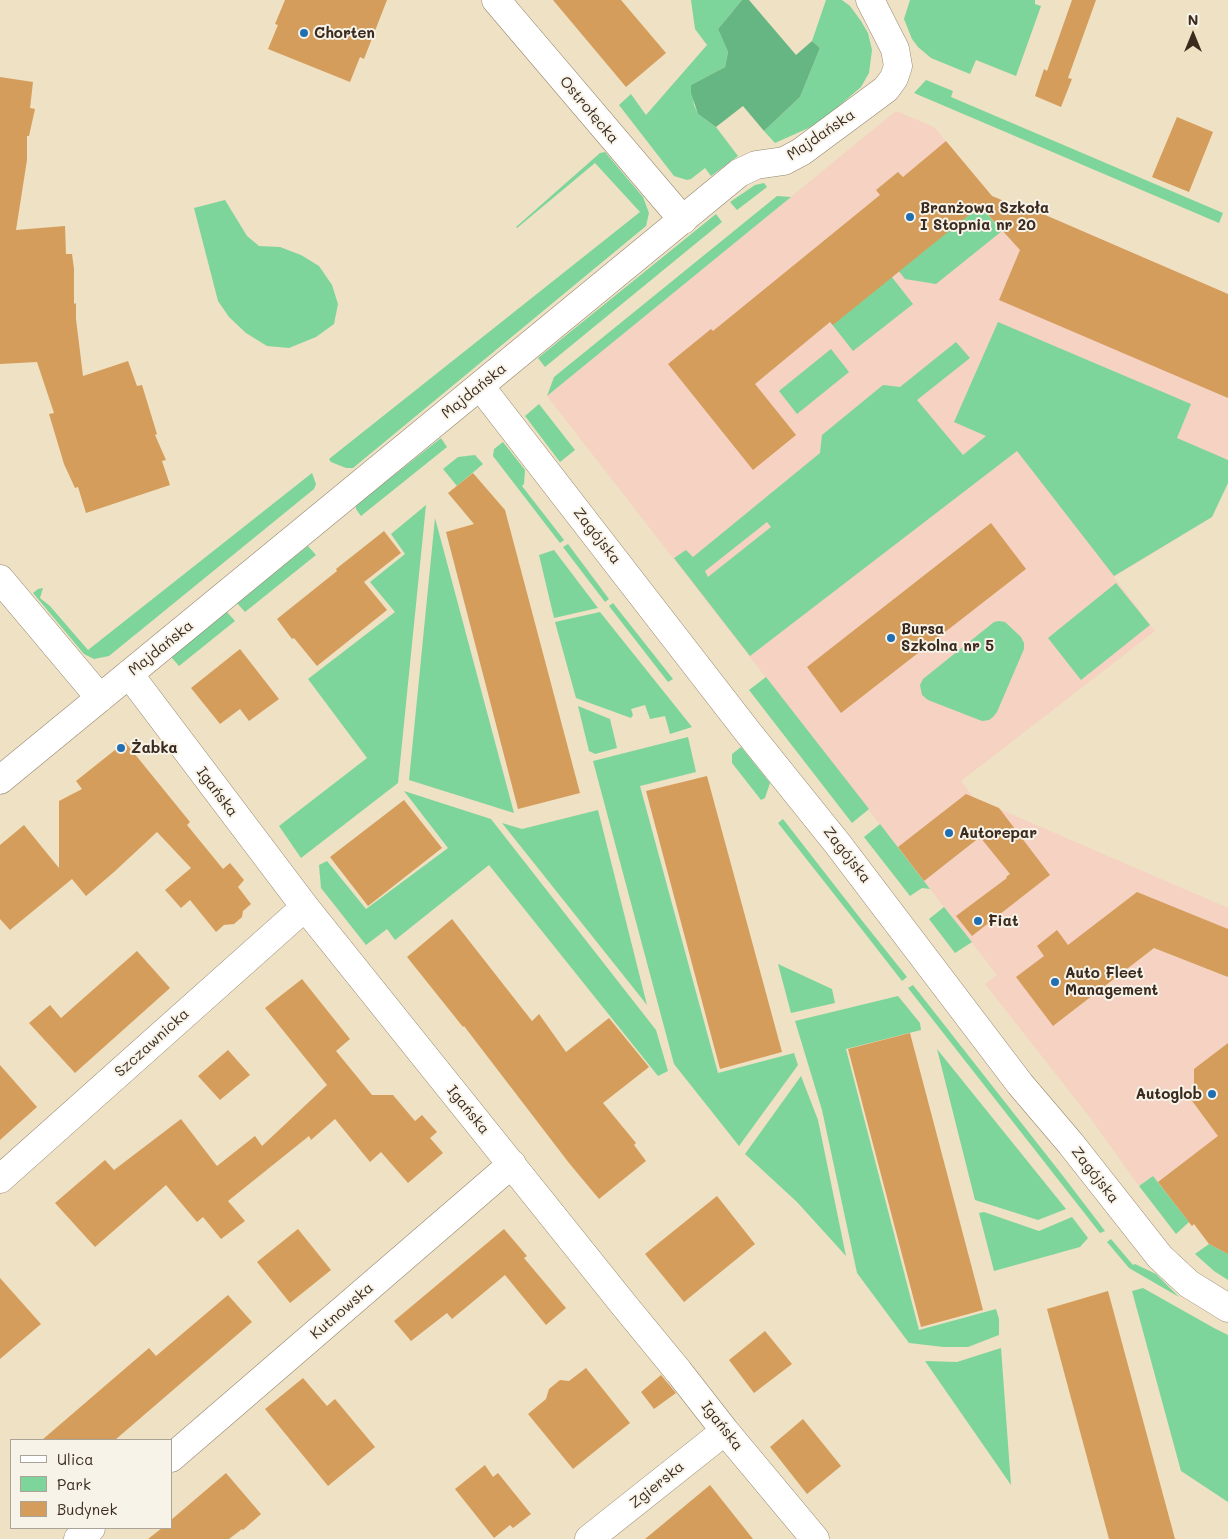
<!DOCTYPE html>
<html>
<head>
<meta charset="utf-8">
<style>
	body { margin:0 }
	#map { position:relative; width:1228px; height:1539px; overflow:hidden; background:#efe1c3; font-family:Mali,sans-serif }
	canvas { display:block }
	.legend { position:absolute; left:10px; top:1439px; width:162px; height:90px; box-sizing:border-box; background:#f7f3e8; border:1px solid #aca397; margin:0; padding:6px 9px; list-style:none; font-size:15px; color:#3b2a1e }
	.legend li { display:flex; align-items:center; gap:10px; height:25px }
	.legend b { width:25px; border:1px solid #aca397 }
	.north { position:absolute; left:1168px; top:10px; width:50px; height:50px; -webkit-text-stroke:4px #f7f3e8; paint-order:stroke; rotate:0deg; font-size:14px; font-weight:700; line-height:20px; text-align:center; color:#3b2a1e }
	.north::after { content:''; display:block; margin:auto; width:18px; height:22px; background:#3b2a1e; clip-path:polygon(50% 0,100% 100%,50% 72%,0 100%) }
</style>
</head>
<body>
<div id="map">
<canvas width="1228" height="1539"></canvas>
<ul class="legend">
<li><b style="height:6px;background:#fff"></b>Ulica</li>
<li><b style="height:14px;background:#7dd59b"></b>Park</li>
<li><b style="height:14px;background:#d59d5b"></b>Budynek</li>
</ul>
<div class="north">N</div>
</div>
<script>
const ctx = document.querySelector('canvas').getContext('2d');
ctx.lineJoin = 'round';
function fillPath(path, color) { ctx.fillStyle = color; ctx.fill(path, 'evenodd'); }
const poly = rows => new Path2D(rows.map(r => 'M' + r).join(''));
function strokePath(path, color, width, dash) { ctx.strokeStyle = color; ctx.lineWidth = width; ctx.lineCap = dash ? 'butt' : 'round'; ctx.setLineDash(dash || []); ctx.stroke(path); }
function label(font, color, halo, rows, align = 'center') {
  ctx.font = font + ' Mali,sans-serif'; ctx.lineWidth = 4; ctx.setLineDash([]); ctx.textBaseline = 'middle'; ctx.strokeStyle = halo; ctx.fillStyle = color; for (const [text, x, y, turn = 0] of rows) {
    ctx.save(); ctx.translate(x, y); ctx.rotate((+turn || 0) * Math.PI / 180); ctx.textAlign = isNaN(turn) ? turn : align; if (halo) ctx.strokeText(text, 0, 0); ctx.fillText(text, 0, 0); ctx.restore();
  }
}
const built = poly([
	[896,111,934,127,992,196,1035,214,1036,211,1228,294,1228,483,1212,517,1114,577,1155,631,961,781,974,798,1228,908,1228,1254,1209,1244,1194,1224,1191,1226,1153,1176,1139,1186,1088,1115,985,984,997,975,547,396]
]);
const green = poly([
	[691,0,742,0,718,29,728,52,725,67,691,85,694,105,698,114,716,127,738,156,711,176,705,168,691,179,687,180,674,176,619,105,631,94,646,115,707,45,695,29],
	[826,0,842,0,850,6,861,21,868,33,872,50,869,73,861,87,826,117,813,126,775,143,764,131,800,97,820,48,812,41],
	[910,0,1035,0,1035,4,1041,6,1016,76,976,60,970,74,931,58,918,47,912,39,904,19],
	[926,80,953,91,951,97,1223,213,1219,223,914,93],
	[605,152,643,197,649,213,646,226,353,468,346,468,331,462,329,459,640,212,595,163,517,228,516,227,600,153],
	[764,183,767,187,737,210,730,202,755,185],
	[777,196,791,197,547,396,554,377],
	[225,200,247,236,259,246,280,247,301,255,319,266,332,285,338,304,334,324,316,337,289,348,267,346,246,333,229,317,218,301,194,208],
	[980,206,1002,231,936,284,905,279,898,270],
	[716,214,722,222,545,367,538,358],
	[891,276,913,304,853,351,831,323],
	[998,322,1191,404,1177,438,1228,460,1228,483,1212,517,1114,576,1017,451,750,656,674,558,686,550,693,557,820,453,822,435,883,385,900,387,956,342,970,358,917,400,963,455,986,436,954,422],
	[767,522,771,527,708,577,705,571],
	[831,349,849,372,797,414,779,391],
	[539,404,575,450,560,462,525,416],
	[441,438,447,447,361,516,356,509,356,505],
	[503,442,525,470,524,484,522,486,564,540,560,543,493,456,494,449],
	[475,455,483,464,457,486,443,469,458,457],
	[312,473,316,484,314,489,109,656,94,659,84,654,33,593,38,589,43,588,40,598,50,606,88,650],
	[426,505,398,783,301,858,279,826,367,758,308,679,395,612,370,582,405,554,391,534],
	[435,518,514,813,409,780],
	[568,544,609,599,605,602,563,547],
	[308,546,316,555,245,612,237,603],
	[554,550,598,608,554,618,539,555],
	[1116,583,1150,625,1081,680,1048,638],
	[613,603,673,679,668,682,609,606],
	[227,612,235,621,179,666,171,657],
	[600,612,692,727,670,734,665,716,650,719,645,705,631,709,633,715,631,718,576,698,555,622],
	[999,621,1005,622,1021,637,1024,643,1024,649,997,712,993,717,989,720,982,721,928,700,922,695,920,685,923,679,994,622],
	[766,677,869,809,852,823,749,690],
	[578,706,610,719,617,748,595,754,589,751],
	[688,737,696,772,640,786,718,1073,794,1053,798,1065,739,1146,674,1064,593,761],
	[741,747,770,783,765,798,761,800,732,763,732,754],
	[404,791,491,819,656,1030,668,1071,658,1076,489,865,395,940,387,929,366,945,321,888,319,865,327,861,366,909,448,848],
	[598,810,647,1005,502,823,522,829],
	[783,819,860,918,907,977,902,981,856,922,778,823],
	[880,824,930,889,922,888,910,896,864,837],
	[944,907,972,942,955,953,929,919],
	[778,964,832,989,835,1003,791,1013],
	[913,985,1063,1176,1105,1231,1100,1233,908,988],
	[898,996,920,1023,921,1030,846,1049,919,1330,996,1309,999,1319,999,1335,968,1347,944,1347,909,1343,857,1273,822,1110,795,1021],
	[937,1049,1066,1209,1038,1220,975,1200],
	[801,1076,818,1120,846,1256,797,1202,745,1154],
	[1153,1176,1189,1222,1176,1234,1139,1186],
	[984,1212,1039,1231,1072,1217,1088,1238,1080,1247,994,1271,979,1213],
	[1111,1239,1133,1265,1135,1264,1156,1274,1179,1297,1129,1268,1107,1242],
	[1209,1244,1228,1254,1228,1280,1214,1271,1195,1254],
	[1143,1288,1214,1328,1228,1335,1228,1502,1181,1471,1132,1291],
	[1001,1348,1011,1485,925,1361,957,1362]
]);
const forest = poly([
	[742,0,749,0,796,55,812,41,820,48,800,97,764,131,743,106,716,127,698,114,691,93,691,85,725,67,728,52,718,29]
]);
const building = poly([
	[285,0,387,0,364,59,360,57,350,82,268,49,278,25,275,24],
	[553,0,621,0,666,53,626,87],
	[1072,0,1096,0,1068,78,1072,79,1061,107,1035,96,1044,69,1047,71],
	[0,77,33,82,30,108,35,109,29,136,27,136,27,160,16,230,65,226,66,254,72,254,74,269,74,304,76,303,76,319,83,376,128,361,137,386,142,385,157,434,155,435,166,460,162,461,170,485,86,513,78,487,75,488,64,464,49,414,54,413,37,362,0,364],
	[1177,117,1213,132,1189,192,1152,177],
	[946,141,992,196,1035,214,1036,211,1228,294,1228,398,999,300,1020,250,980,206,833,325,830,322,755,384,796,435,753,470,668,364,711,329,713,331,880,195,876,190,898,172,903,177],
	[473,473,505,510,580,793,518,809,446,532,474,524,448,493],
	[991,523,1026,569,841,713,807,667],
	[384,531,401,553,364,582,387,610,317,666,294,638,292,639,277,619,337,571,336,569],
	[240,649,279,699,249,721,240,709,220,724,191,688],
	[125,742,190,822,187,825,223,869,230,863,244,880,238,887,251,904,243,911,242,917,234,924,224,925,216,932,190,900,181,908,165,890,191,868,157,832,114,872,86,896,72,879,10,930,0,919,0,845,24,825,59,868,59,801,82,789,76,781],
	[707,776,782,1052,720,1069,646,791],
	[966,794,999,808,1050,875,972,936,956,916,1007,878,1006,877,1010,874,980,837,924,881,898,847],
	[404,800,442,848,368,906,330,857],
	[1137,892,1228,929,1228,977,1154,948,1053,1026,1016,977,1044,956,1037,946,1057,930,1068,945],
	[452,919,532,1021,539,1014,566,1052,609,1018,649,1067,603,1103,636,1143,634,1145,646,1161,599,1199,569,1163,464,1026,463,1027,407,957],
	[137,951,170,988,75,1073,29,1023,50,1005,61,1018],
	[302,979,350,1039,336,1051,372,1095,393,1095,415,1121,422,1115,437,1132,430,1138,443,1153,408,1183,381,1152,370,1162,335,1119,311,1140,309,1136,228,1201,245,1221,221,1239,203,1217,197,1222,166,1185,95,1247,55,1203,105,1160,114,1170,181,1119,217,1166,255,1136,262,1146,327,1085,265,1008],
	[910,1033,983,1310,921,1327,848,1049],
	[1228,1043,1228,1254,1209,1244,1194,1224,1192,1226,1158,1182,1218,1136,1187,1094,1194,1089,1194,1069],
	[228,1050,250,1075,220,1100,198,1076],
	[0,1065,37,1107,0,1140],
	[717,1196,755,1244,684,1302,645,1254],
	[298,1229,331,1270,290,1303,257,1262],
	[504,1229,527,1256,524,1258,566,1308,546,1325,505,1275,452,1319,447,1313,411,1341,394,1321],
	[0,1278,41,1324,0,1359],
	[1108,1291,1175,1539,1109,1539,1047,1309],
	[228,1295,252,1322,115,1440,42,1440,149,1348,156,1356],
	[765,1331,792,1364,754,1393,729,1360],
	[586,1368,630,1423,573,1469,528,1414,546,1399,549,1389,560,1380,569,1381],
	[661,1375,676,1393,654,1409,641,1392],
	[303,1378,327,1406,335,1399,375,1447,328,1486,265,1409],
	[803,1419,841,1466,807,1494,770,1447],
	[485,1465,493,1477,498,1473,531,1514,513,1528,510,1525,494,1538,455,1489],
	[226,1473,261,1514,243,1530,242,1529,229,1539,148,1539,162,1528,171,1528,171,1520],
	[710,1485,753,1539,645,1539]
]);
const street = poly([
	[496,0,683,220],
	[480,386,747,731,837,843,1020,1084,1071,1144,1160,1257,1189,1284,1228,1308],
	[0,579,100,698],
	[129,674,305,907,624,1305,679,1372,725,1431,815,1539],
	[0,780,739,173,756,165,784,161,801,152,886,89,894,78,898,66,895,49,870,0],
	[0,1179,305,907],
	[171,1458,512,1164],
	[78,1539,91,1528],
	[589,1539,725,1431]
]);
const markers = [
	[304,33,5,"#1f6fb2"],
	[910,217,5,"#1f6fb2"],
	[891,638,5,"#1f6fb2"],
	[121,748,5,"#1f6fb2"],
	[949,833,5,"#1f6fb2"],
	[978,921,5,"#1f6fb2"],
	[1055,982,5,"#1f6fb2"],
	[1212,1094,5,"#1f6fb2"]
];
const poiNames = [
	["Chorten",314,33],
	["Branżowa Szkoła",920,208],
	["I Stopnia nr 20",920,225],
	["Bursa",901,629],
	["Szkolna nr 5",901,646],
	["Żabka",131,748],
	["Autorepar",959,833],
	["Fiat",988,921],
	["Auto Fleet",1065,973],
	["Management",1065,990],
	["Autoglob",1202,1094,"right"]
];
const streetNames = [
	["Ostrołęcka",589,110,50],
	["Majdańska",821,135,-34],
	["Majdańska",474,391,-39],
	["Zagójska",597,536,52],
	["Majdańska",161,648,-39],
	["Igańska",217,792,53],
	["Zagójska",847,855,52],
	["Szczawnicka",152,1043,-42],
	["Igańska",468,1110,51],
	["Zagójska",1095,1175,52],
	["Kutnowska",342,1311,-41],
	["Igańska",722,1426,52],
	["Zgierska",657,1485,-39]
];
fillPath(built, '#f5d2c2');
fillPath(green, '#7dd59b');
fillPath(forest, '#66b683');
fillPath(building, '#d59d5b');
strokePath(street, '#958670', 29);
strokePath(street, '#fff', 28);
for (const [x, y, r, color] of markers) { const dot = new Path2D(); dot.arc(x, y, r, 0, 2 * Math.PI); ctx.fillStyle = color; ctx.fill(dot); strokePath(dot, '#f7f3e8', 2); }
label('bold 15px', '#3b2a1e', '#f7f3e8', poiNames, 'left');
label('15px', '#3b2a1e', '#f7f3e8', streetNames);
</script>
</body>
</html>
